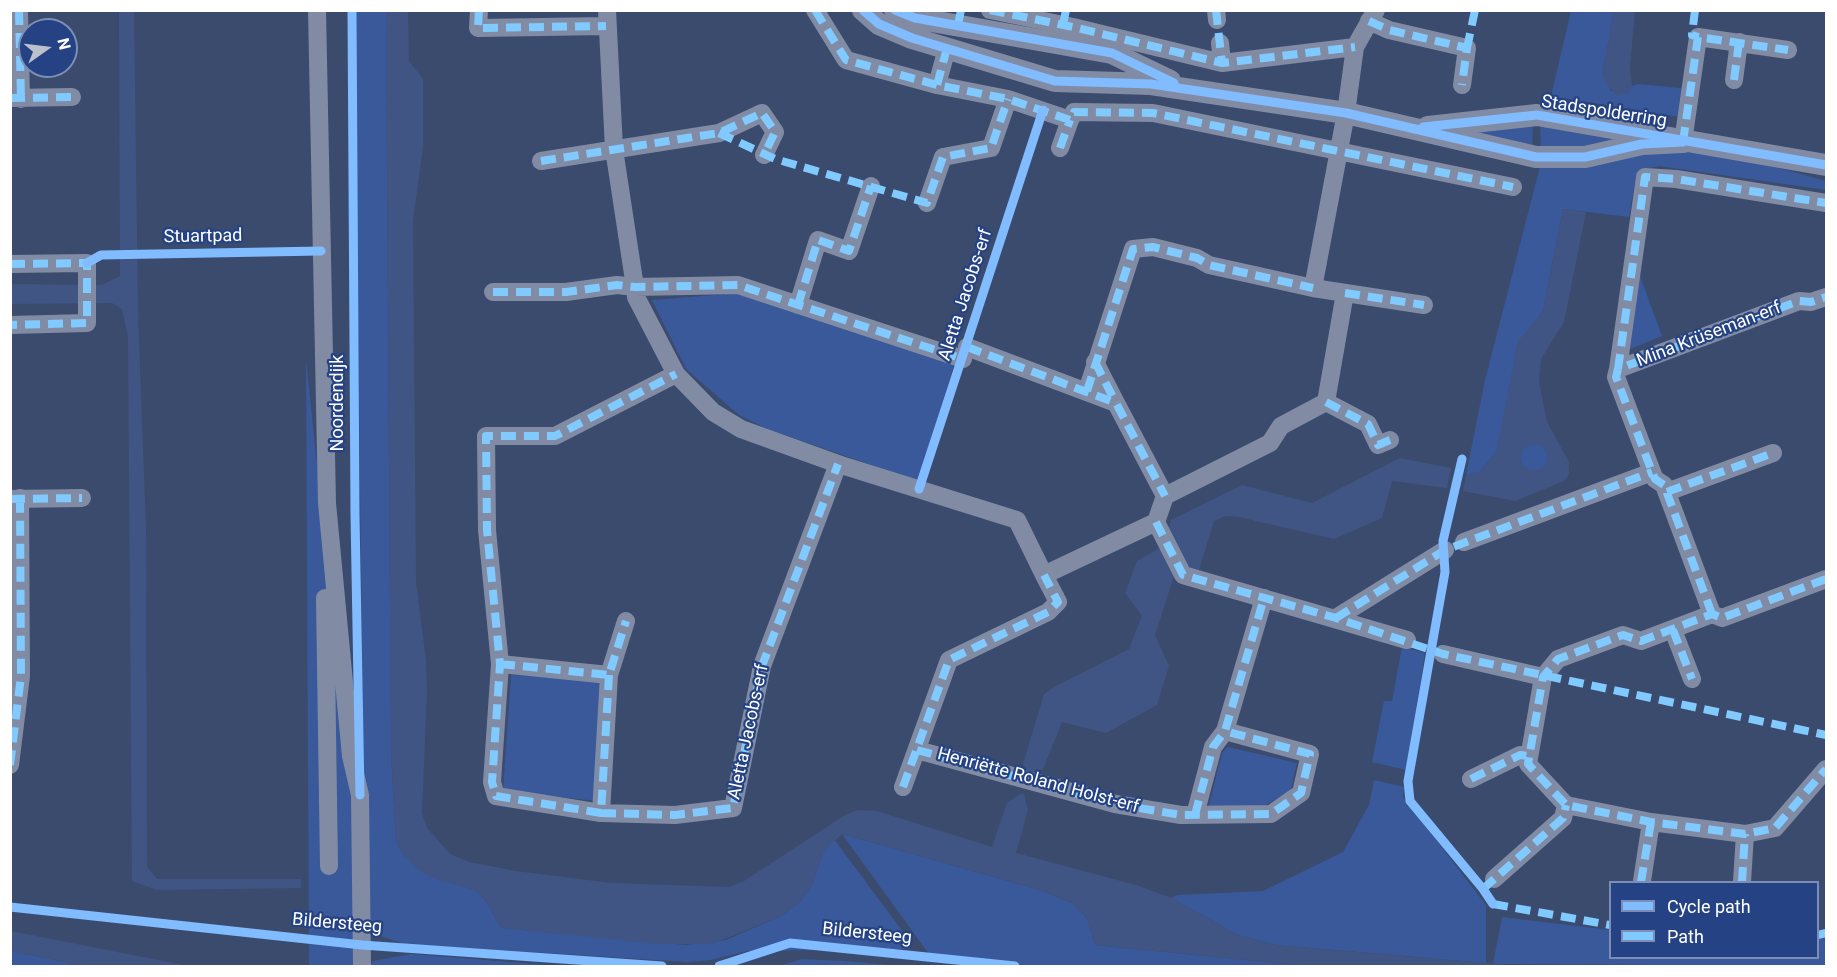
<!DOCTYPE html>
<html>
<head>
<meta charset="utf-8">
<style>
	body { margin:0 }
	#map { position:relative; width:1837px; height:977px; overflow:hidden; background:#3b4b6e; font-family:Roboto,sans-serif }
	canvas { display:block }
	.frame { position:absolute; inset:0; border:12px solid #fff; pointer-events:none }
	.legend { position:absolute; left:1609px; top:881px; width:210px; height:78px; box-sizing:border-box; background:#254384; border:2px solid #7c8eb5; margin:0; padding:8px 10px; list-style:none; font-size:18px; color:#fff }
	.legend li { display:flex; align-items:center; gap:12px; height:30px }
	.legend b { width:30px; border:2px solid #7c8eb5 }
	.north { position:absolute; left:18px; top:18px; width:60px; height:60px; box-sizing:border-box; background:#254384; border:2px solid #7c8eb5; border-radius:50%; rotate:76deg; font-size:16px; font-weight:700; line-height:24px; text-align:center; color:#fff }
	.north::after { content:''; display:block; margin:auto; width:21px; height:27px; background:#bac0cc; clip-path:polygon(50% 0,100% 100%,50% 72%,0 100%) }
</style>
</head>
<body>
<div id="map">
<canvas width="1837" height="977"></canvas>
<div class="frame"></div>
<ul class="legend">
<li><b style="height:8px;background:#80bcff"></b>Cycle path</li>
<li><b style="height:8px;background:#80caff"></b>Path</li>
</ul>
<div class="north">N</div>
</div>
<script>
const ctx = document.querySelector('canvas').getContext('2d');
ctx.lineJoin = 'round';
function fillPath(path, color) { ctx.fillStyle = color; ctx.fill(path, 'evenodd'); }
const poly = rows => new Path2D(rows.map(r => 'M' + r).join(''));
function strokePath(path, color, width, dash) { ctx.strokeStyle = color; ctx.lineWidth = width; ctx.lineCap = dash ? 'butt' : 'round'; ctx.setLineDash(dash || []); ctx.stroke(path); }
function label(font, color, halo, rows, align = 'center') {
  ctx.font = font + ' Roboto,sans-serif'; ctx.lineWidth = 4.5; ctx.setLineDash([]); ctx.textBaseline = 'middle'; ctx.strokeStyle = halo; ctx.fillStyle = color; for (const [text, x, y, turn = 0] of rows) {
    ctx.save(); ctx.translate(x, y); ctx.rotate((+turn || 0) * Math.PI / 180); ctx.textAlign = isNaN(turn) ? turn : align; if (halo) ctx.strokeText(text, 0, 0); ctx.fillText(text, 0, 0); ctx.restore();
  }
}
const green = poly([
	[354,11,386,11,391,753,396,842,405,857,459,885,476,890,485,900,501,928,686,945,726,940,781,916,801,901,812,885,823,852,834,839,906,936,910,945,909,949,747,951,711,960,688,962,404,944,375,934,369,926,365,883],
	[1571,11,1614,11,1603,72,1611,91,1629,92,1632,86,1638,84,1690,89,1686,118,1551,96],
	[1533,120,1532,152,1431,129],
	[1540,122,1640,140,1541,151],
	[1633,148,1736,156,1826,181,1826,190,1659,166,1645,169,1636,176,1629,217,1563,209,1543,311,1518,343,1497,451,1479,472,1466,475,1485,380,1542,159],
	[1640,276,1662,336,1628,350],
	[739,293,954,365,918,481,767,429,739,415,686,369,652,300],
	[306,359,352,803,356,966,310,966,309,962],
	'1520 457a14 14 0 1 1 28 0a14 14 0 1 1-28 0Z',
	[1402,647,1425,653,1406,770,1372,762,1384,701,1392,701],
	[511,675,602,681,597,801,503,791],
	[1228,747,1297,763,1290,792,1258,809,1208,809,1222,753],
	[1374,780,1404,787,1403,797,1486,905,1486,963,1275,945,1238,935,1171,898,1178,895,1263,891,1343,852,1369,805],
	[842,834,1040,890,1072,903,1087,918,1095,945,1307,966,1031,966,931,957],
	[1502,917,1610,930,1610,958,1818,958,1818,939,1826,938,1826,966,1493,964],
	[11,951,66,962,72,966,11,966],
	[411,954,559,966,370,966,373,961],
	[802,959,844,961,902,966,779,966]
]);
const water = poly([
	[119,11,134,11,138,313,146,529,147,867,157,879,301,879,301,888,157,890,132,881,128,337,122,309,112,303,11,304,11,284,102,285,120,276],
	[386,11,408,11,409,61,423,79,423,147,413,221,416,582,426,660,427,691,422,813,427,828,450,854,469,862,516,871,612,883,729,887,744,881,845,815,858,810,877,811,992,847,1007,803,1020,794,1024,794,1028,810,1016,853,1136,885,1169,897,1238,935,1275,945,1520,966,1307,966,1095,945,1087,918,1072,903,1040,890,842,834,823,852,812,885,801,901,781,916,712,944,659,944,501,928,485,900,476,890,438,880,420,871,405,857,396,842,391,753],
	[1614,11,1635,11,1630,67,1632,86,1630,92,1617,96,1605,81,1603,72],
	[1563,209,1586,212,1564,322,1541,359,1539,381,1547,422,1569,462,1569,474,1564,481,1515,501,1463,491,1466,475,1479,472,1497,451,1518,342,1543,311],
	[1533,444,1542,446,1548,455,1546,465,1538,471,1524,467,1520,458,1524,448],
	[1400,458,1451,468,1447,488,1392,481,1382,518,1334,539,1239,517,1225,516,1214,521,1198,574,1189,571,1184,563,1169,528,1171,520,1242,485,1312,503],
	[1161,547,1175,573,1155,635,1169,666,1157,705,1106,733,1062,722,1043,769,1029,773,1023,764,1044,694,1056,686,1129,649,1142,616,1125,593,1137,561],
	[11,931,188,966,72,966,66,962,11,951]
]);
const minor = poly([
	[19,10,21,99],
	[317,10,327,503,351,756,360,795,362,966],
	[479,10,478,28,606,26],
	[607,10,614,149,635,287,636,297,676,374,713,412,741,429,838,464,1017,520,1044,575,1156,522,1165,496,1270,443,1281,426,1326,402,1345,293],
	[815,10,846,60,937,85],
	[990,10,1073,27,1222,63,1355,47],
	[1216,10,1217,20],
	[1369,21,1389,30,1467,48,1462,85],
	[1220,43,1222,63],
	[947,48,937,85,1008,99,1070,120,1074,112,1153,113,1513,187],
	[1734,80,1739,42],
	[10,98,72,97],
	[1683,142,1698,37,1788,50],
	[1060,148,1070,120],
	[541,161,719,133,762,113,775,132,764,155],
	[927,203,943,157,991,148,1008,99],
	[10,264,87,263,87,323,10,325],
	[1313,288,1346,113,1355,47,1376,10],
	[493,292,566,292,617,285,635,287,738,285,963,359],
	[798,305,818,240,849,251,871,186],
	[967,347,1116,403,1165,496],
	[1095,362,1116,403],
	[1618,369,1645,177,1676,179,1826,203],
	[1087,391,1133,249,1153,247,1197,258,1209,265,1313,288,1424,305],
	[1326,402,1368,424,1378,445,1390,440],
	[1667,492,1773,453],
	[10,499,82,498],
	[1156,522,1183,575,1407,640],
	[1464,542,1652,472],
	[1826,579,1722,618,1712,614,1641,641,1623,635,1558,659,1543,677,1528,764,1566,805,1651,822,1745,834,1775,828,1826,769],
	[325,598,329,866],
	[1712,614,1664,485,1655,479,1652,472,1616,377,1618,369,1799,301,1811,302,1826,297],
	[1336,618,1445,550],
	[1673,630,1692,679],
	[1443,654,1543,677],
	[500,664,609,675,626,621],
	[609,675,601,813,496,796,492,782,500,664,487,530,486,436,555,436,676,374],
	[917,750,1115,804,1181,815,1271,814,1301,793,1310,754,1225,731],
	[10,765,21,676,20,498],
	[1471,779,1520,755,1529,756],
	[903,787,949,660,1048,612,1058,602,1044,575],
	[601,813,675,815,733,808,762,666,838,464],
	[1195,815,1213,747,1225,731,1264,598],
	[1494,879,1563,818,1566,805],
	[1642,881,1651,822],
	[1742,882,1745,834]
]);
const tertiary = poly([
	[863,10,879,24,912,38,1055,81,1151,84,1346,113,1536,157,1585,157,1642,144,1683,142],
	[895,10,915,18,1112,53,1170,81],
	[1428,127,1537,115,1826,165]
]);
const quiet = poly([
	[19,10,21,99],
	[479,10,478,28,606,26],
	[815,10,846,60,937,85],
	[990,10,1073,27,1222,63,1355,47],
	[1216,10,1222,63],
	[1695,10,1692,35,1698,37],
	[1369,21,1389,30,1467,48,1462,85],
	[958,25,961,10],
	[1063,25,1066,10],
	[947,48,937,85,1008,99,1070,120,1074,112,1153,113,1513,187],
	[1467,48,1475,10],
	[1734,80,1739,42],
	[10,98,72,97],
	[719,133,775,159,927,203,943,157,991,148,1008,99],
	[1683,142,1698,37,1788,50],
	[1060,148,1070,120],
	[541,161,719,133,762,113,775,132,764,155],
	[10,264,87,263,87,323,10,325],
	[493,292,566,292,617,285,635,287,738,285,963,359],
	[1345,293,1424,305],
	[798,305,818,240,849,251,871,186],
	[967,347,1116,403,1165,496],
	[1095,362,1116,403],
	[1618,369,1645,177,1676,179,1826,203],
	[1087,391,1133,249,1153,247,1197,258,1209,265,1313,288],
	[1326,402,1368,424,1378,445,1390,440],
	[1667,492,1773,453],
	[10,499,82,498],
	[1156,522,1183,575,1336,618,1443,654,1826,735],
	[1826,579,1722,618,1712,614,1641,641,1623,635,1558,659,1543,677,1528,764,1566,805,1651,822,1745,834,1775,828,1826,769],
	[1712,614,1664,485,1655,479,1652,472,1616,377,1618,369,1799,301,1811,302,1826,297],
	[1336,618,1445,550,1652,472],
	[1673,630,1692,679],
	[500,664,609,675,626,621],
	[609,675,601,813,496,796,492,782,500,664,487,530,486,436,555,436,676,374],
	[917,750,1115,804,1181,815,1271,814,1301,793,1310,754,1225,731],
	[10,765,21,676,20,498],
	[1471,779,1520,755,1529,756],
	[903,787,949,660,1048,612,1058,602,1044,575],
	[601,813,675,815,733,808,762,666,838,464],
	[1195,815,1213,747,1225,731,1264,598],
	[1641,882,1651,822],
	[1742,882,1745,834],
	[1483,889,1563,818,1566,805],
	[1493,904,1610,925],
	[1818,935,1826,933]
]);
const cycleway = poly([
	[352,10,355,515,360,795],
	[863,10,879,24,912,38,1055,81,1151,84,1346,113,1536,157,1585,157,1642,144,1683,142],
	[895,10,915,18,1112,53,1174,83],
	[1423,127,1537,115,1826,165],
	[87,263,101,255,321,251],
	[1462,459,1443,541,1445,572,1408,781,1410,801,1483,889,1493,904],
	[919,489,1043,110],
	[10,907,362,945,662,966],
	[719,966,790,943,1015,966]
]);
const streetNames = [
	["Stadspolderring",1604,112,9],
	["Stuartpad",203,237,-1],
	["Aletta Jacobs-erf",966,295,-72],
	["Mina Krüseman-erf",1709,335,-21],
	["Noordendijk",338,403,-90],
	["Aletta Jacobs-erf",749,732,-78],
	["Henriëtte Roland Holst-erf",1038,781,15],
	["Bildersteeg",337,924,5],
	["Bildersteeg",867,934,6]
];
fillPath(green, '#39599a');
fillPath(water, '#405583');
strokePath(minor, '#818ca4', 18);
strokePath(tertiary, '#818ca4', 22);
strokePath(quiet, '#80caff', 8, [15, 8]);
strokePath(cycleway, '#80bcff', 9);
label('18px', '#fff', '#254384', streetNames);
</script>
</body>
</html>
